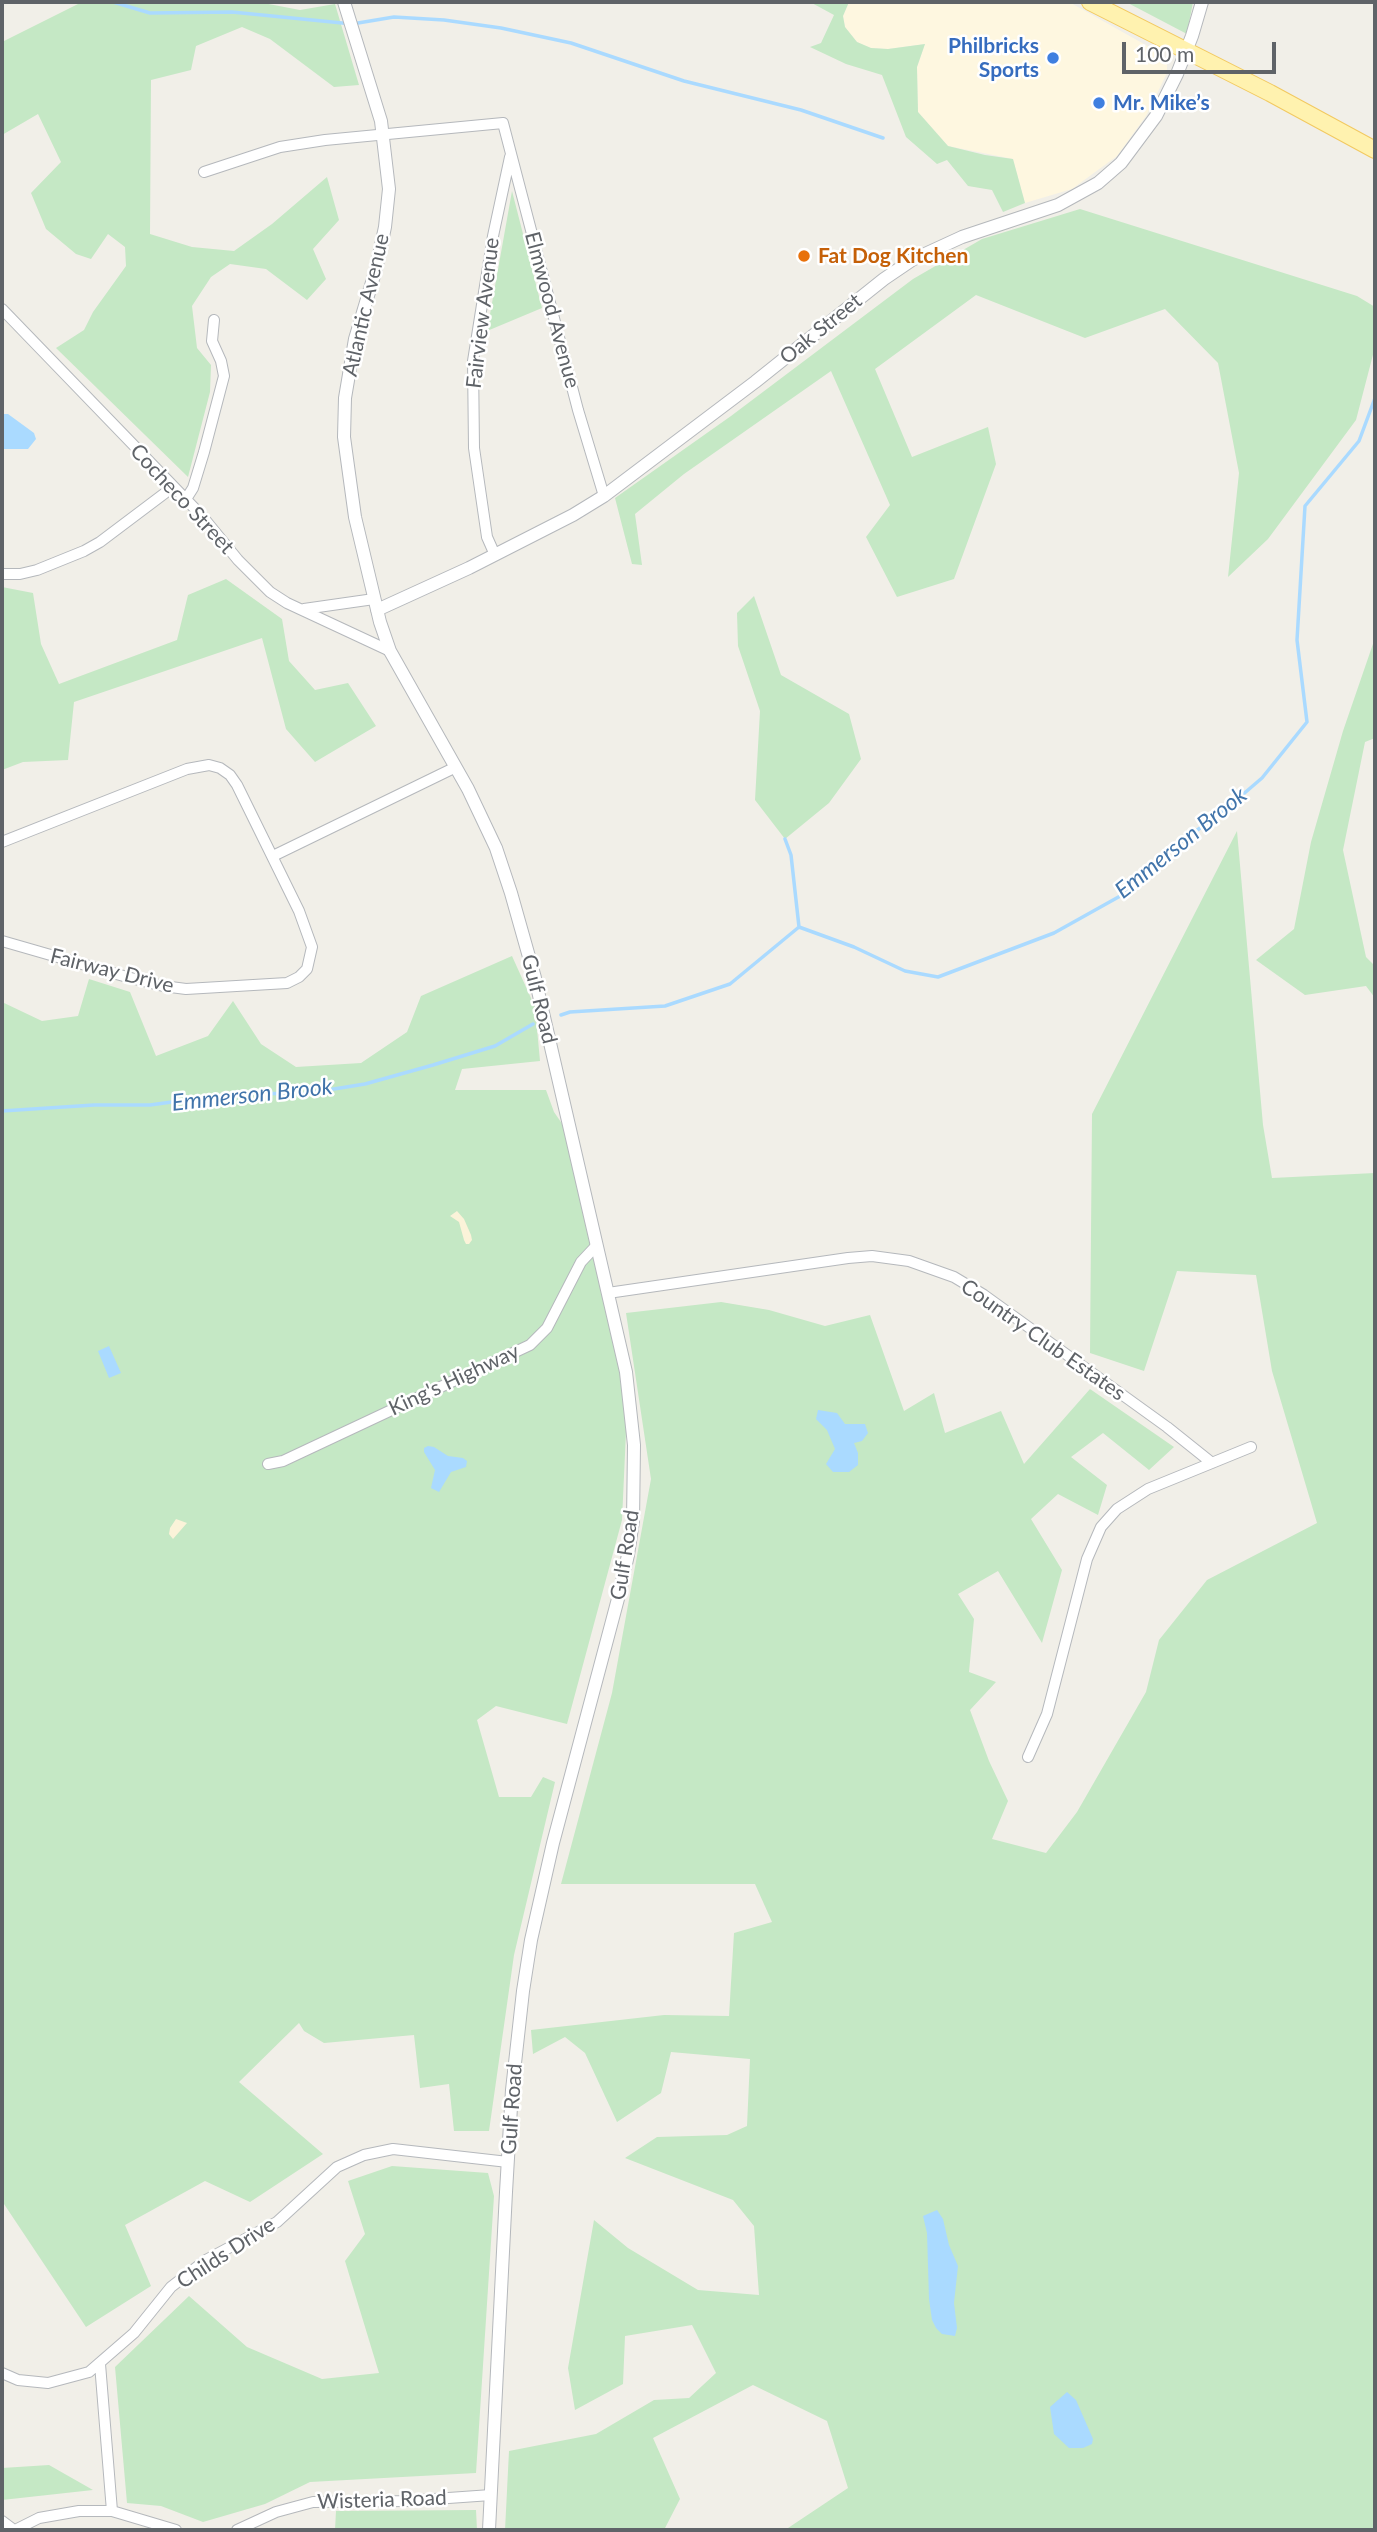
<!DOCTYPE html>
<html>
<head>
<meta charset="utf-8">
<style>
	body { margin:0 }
	#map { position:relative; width:1377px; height:2532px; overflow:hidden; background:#f1efe8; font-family:Lato,sans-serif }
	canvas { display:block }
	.frame { position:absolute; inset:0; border:4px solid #5f6368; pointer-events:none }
	.scale { position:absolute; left:1122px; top:42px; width:154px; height:32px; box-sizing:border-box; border:4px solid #5f6368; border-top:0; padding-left:9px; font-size:21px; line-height:24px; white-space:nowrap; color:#5f6368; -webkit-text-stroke:5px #fff; paint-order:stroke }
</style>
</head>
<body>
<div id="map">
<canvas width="1377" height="2532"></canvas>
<div class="frame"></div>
<div class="scale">100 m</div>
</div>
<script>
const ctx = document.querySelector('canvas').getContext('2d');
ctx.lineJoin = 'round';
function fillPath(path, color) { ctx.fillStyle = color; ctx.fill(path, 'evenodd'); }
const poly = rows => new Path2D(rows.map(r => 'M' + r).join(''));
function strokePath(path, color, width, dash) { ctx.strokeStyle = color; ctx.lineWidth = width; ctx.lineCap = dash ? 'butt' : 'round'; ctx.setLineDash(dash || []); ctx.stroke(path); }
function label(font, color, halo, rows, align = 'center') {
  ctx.font = font + ' Lato,sans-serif'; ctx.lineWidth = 5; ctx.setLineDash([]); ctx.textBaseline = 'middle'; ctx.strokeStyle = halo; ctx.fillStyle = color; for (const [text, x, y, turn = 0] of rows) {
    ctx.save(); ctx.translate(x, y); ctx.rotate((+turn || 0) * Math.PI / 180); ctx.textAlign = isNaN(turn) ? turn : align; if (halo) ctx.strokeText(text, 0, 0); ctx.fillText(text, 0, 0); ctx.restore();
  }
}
const commercial = poly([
	[849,2,1069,2,1160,53,1167,64,1167,73,1146,116,1117,156,1072,189,1025,203,1013,159,948,146,918,112,917,67,925,44,888,49,871,48,857,42,845,27,843,16]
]);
const green = poly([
	[96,2,258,2,300,10,335,4,359,85,334,87,270,39,242,27,196,46,191,70,151,80,150,234,192,247,234,251,272,224,327,177,339,220,313,249,326,279,307,300,266,269,230,264,211,277,192,306,197,348,211,365,210,392,188,477,56,348,84,330,93,312,126,266,125,247,108,234,91,259,76,254,46,229,31,193,61,162,38,114,2,135,2,42,78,4],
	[810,2,849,2,843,16,845,27,857,42,871,48,888,49,925,44,917,67,918,112,948,146,985,155,1013,159,1025,203,1003,212,992,190,968,186,947,160,937,164,906,137,882,75,846,64,810,47,821,43,834,15],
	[1126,2,1193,2,1187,34],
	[512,191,542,308,487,331],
	[1080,209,1357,296,1375,307,1375,347,1356,420,1268,539,1228,577,1239,473,1218,363,1165,309,1085,338,976,295,875,369,912,457,988,427,996,464,954,579,897,597,866,537,890,505,831,371,684,474,635,514,642,565,632,564,615,498,731,416,913,279,982,239],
	[226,579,282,619,289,661,315,690,348,683,376,726,315,762,286,729,262,638,74,702,68,760,23,762,2,770,2,587,33,593,41,644,59,684,177,640,188,595],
	[754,596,781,675,849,714,861,759,829,803,785,839,755,800,760,711,738,646,737,613],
	[1375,638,1375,738,1365,742,1343,850,1366,957,1375,966,1375,998,1366,986,1305,995,1256,960,1294,929,1311,842,1343,731],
	[1237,831,1263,1125,1272,1178,1375,1173,1375,2530,785,2530,848,2488,827,2421,753,2385,653,2438,680,2499,664,2530,505,2530,509,2451,596,2434,654,2400,689,2398,716,2373,692,2325,625,2336,623,2384,575,2410,568,2368,594,2220,628,2248,698,2290,759,2295,754,2226,733,2200,625,2158,657,2137,727,2135,747,2126,750,2059,671,2052,661,2093,617,2122,585,2053,565,2037,533,2054,531,2030,664,2015,729,2016,734,1933,772,1922,755,1884,561,1884,612,1693,651,1479,626,1313,721,1302,769,1310,825,1326,870,1315,904,1411,934,1393,945,1433,1001,1411,1024,1464,1090,1389,1174,1447,1149,1470,1103,1433,1071,1457,1107,1485,1098,1515,1058,1494,1031,1519,1062,1570,1042,1643,998,1571,958,1594,974,1619,969,1672,996,1682,970,1710,989,1761,1008,1801,992,1839,1046,1853,1077,1812,1146,1692,1159,1640,1207,1580,1317,1523,1272,1371,1256,1275,1177,1271,1144,1371,1090,1353,1092,1114],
	[512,956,535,1007,540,1061,462,1069,455,1090,546,1090,554,1112,565,1128,626,1397,626,1432,622,1520,567,1724,496,1706,477,1720,499,1797,531,1797,543,1777,555,1782,514,1955,489,2131,454,2131,449,2084,420,2088,414,2035,324,2043,304,2031,299,2023,239,2082,323,2154,250,2202,205,2181,125,2225,151,2286,86,2327,2,2201,2,1002,42,1021,78,1016,89,979,130,992,156,1056,208,1036,233,1001,261,1044,296,1067,361,1063,407,1032,421,996],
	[392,2166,488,2173,494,2196,476,2473,310,2482,265,2504,203,2522,161,2506,127,2503,115,2367,189,2296,247,2347,322,2379,379,2373,345,2261,365,2234,348,2181],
	[49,2465,93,2490,2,2500,2,2468],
	[476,2510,477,2530,335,2530,336,2511]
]);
const sand = poly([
	[457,1211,464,1219,471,1235,472,1240,469,1244,466,1244,464,1240,459,1222,450,1216],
	[176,1519,187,1523,173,1539,169,1534,170,1528]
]);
const water = poly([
	[2,414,8,414,34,433,36,439,28,449,2,449],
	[109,1346,121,1373,109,1378,98,1351],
	[818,1410,837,1413,845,1424,865,1424,868,1433,862,1441,854,1443,858,1453,858,1465,849,1472,833,1472,826,1464,835,1449,827,1430,816,1419],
	[428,1446,434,1447,448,1456,463,1458,467,1461,466,1467,451,1472,439,1492,431,1488,435,1470,424,1452,424,1448],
	[937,2210,943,2219,949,2245,958,2266,954,2303,957,2328,955,2336,942,2334,936,2328,932,2320,929,2299,927,2233,923,2216],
	[1067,2392,1076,2400,1093,2439,1092,2444,1083,2448,1069,2448,1054,2434,1050,2407]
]);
const stream = poly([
	[113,2,150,13,232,12,352,24,394,17,444,20,501,28,571,43,684,81,801,110,883,138],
	[785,839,791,855,799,927],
	[799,927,854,947,905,971,938,977,1054,933,1131,890,1173,848,1227,808,1262,778,1307,722,1297,640,1305,506,1359,441,1375,398],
	[561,1015,570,1012,665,1006,730,984,799,927],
	[2,1111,94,1105,150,1105,237,1093,303,1094,365,1084,433,1065,495,1046,533,1024]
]);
const minor = poly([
	[204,172,280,147,325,140,503,123,578,410,604,496],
	[2,309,202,516,238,560,270,592,287,603,390,651],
	[186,499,193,488,204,452,224,376,221,361,212,341,214,320],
	[495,555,487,537,474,448,473,361,493,236,510,157],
	[2,574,20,574,37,570,84,551,100,542,173,487],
	[304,609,374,599],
	[2,842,187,769,209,765,220,768,230,775,237,785,299,911,312,947,307,969,299,977,287,983,186,989,163,986,127,977,2,941],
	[273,856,456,767],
	[608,1293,848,1258,872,1256,909,1261,954,1277,984,1295,1167,1427,1212,1463],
	[268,1464,283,1461,530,1345,547,1328,581,1262,596,1246],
	[1028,1757,1047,1714,1087,1559,1101,1527,1117,1509,1148,1489,1251,1447],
	[100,2364,112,2511],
	[2,2373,18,2380,48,2383,89,2372,134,2333,171,2287,206,2260,277,2222,337,2167,364,2155,393,2149,508,2162],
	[2,2521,14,2530],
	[15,2530,39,2518,79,2511,112,2511,176,2530],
	[237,2530,276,2512,313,2502,406,2501,491,2495]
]);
const tertiary = poly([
	[344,2,381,121,389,189,385,227,376,269,355,339,345,398,344,437,355,517,380,622,390,651,468,789,496,848,511,893,535,978,626,1372,634,1445,633,1521,628,1555,619,1595,553,1843,531,1940,523,1991,512,2090,506,2192,489,2530],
	[377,610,469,568,573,515,604,496,755,382,884,279,912,260,962,237,1058,205,1098,183,1121,163,1156,116,1177,74,1192,36,1202,2]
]);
const primary = poly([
	[1090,2,1270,93,1375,150]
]);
const markers = [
	[1053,58,7,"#3f7fe0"],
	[1099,103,7,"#3f7fe0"],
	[804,256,7,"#e8710a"]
];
const shopNames = [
	["Philbricks",1039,46],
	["Sports",1039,70],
	["Mr. Mike’s",1113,103,"left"]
];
const foodNames = [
	["Fat Dog Kitchen",818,256]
];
const streetNames = [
	["Atlantic Avenue",366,305,-77],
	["Elmwood Avenue",552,310,75],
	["Fairview Avenue",483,313,-83],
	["Oak Street",821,329,-39],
	["Cocheco Street",182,499,47],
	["Fairway Drive",112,971,14],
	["Gulf Road",539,999,76],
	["Country Club Estates",1043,1340,35],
	["King's Highway",454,1380,-25],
	["Gulf Road",625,1555,-81],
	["Gulf Road",512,2109,-86],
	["Childs Drive",226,2253,-33],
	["Wisteria Road",382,2500,-2]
];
const waterNames = [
	["Emmerson Brook",1181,843,-39],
	["Emmerson Brook",252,1095,-6]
];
fillPath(commercial, '#fef7e0');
fillPath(green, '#c5e8c5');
fillPath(sand, '#fbf3d9');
fillPath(water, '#aadaff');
strokePath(stream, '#aadaff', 3.5);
strokePath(minor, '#b5b8bc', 12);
strokePath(tertiary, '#b5b8bc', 14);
strokePath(primary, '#f2c960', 18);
strokePath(minor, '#fff', 10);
strokePath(tertiary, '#fff', 12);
strokePath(primary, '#fff2af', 16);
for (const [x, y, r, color] of markers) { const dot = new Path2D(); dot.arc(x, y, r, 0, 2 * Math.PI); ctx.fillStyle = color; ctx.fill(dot); strokePath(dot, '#fff', 2.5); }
label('bold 21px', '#366cbe', '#fff', shopNames, 'right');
label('bold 21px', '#c56008', '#fff', foodNames, 'left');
label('21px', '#5f6368', '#fff', streetNames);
label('italic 23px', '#4174aa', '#fff', waterNames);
</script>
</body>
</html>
